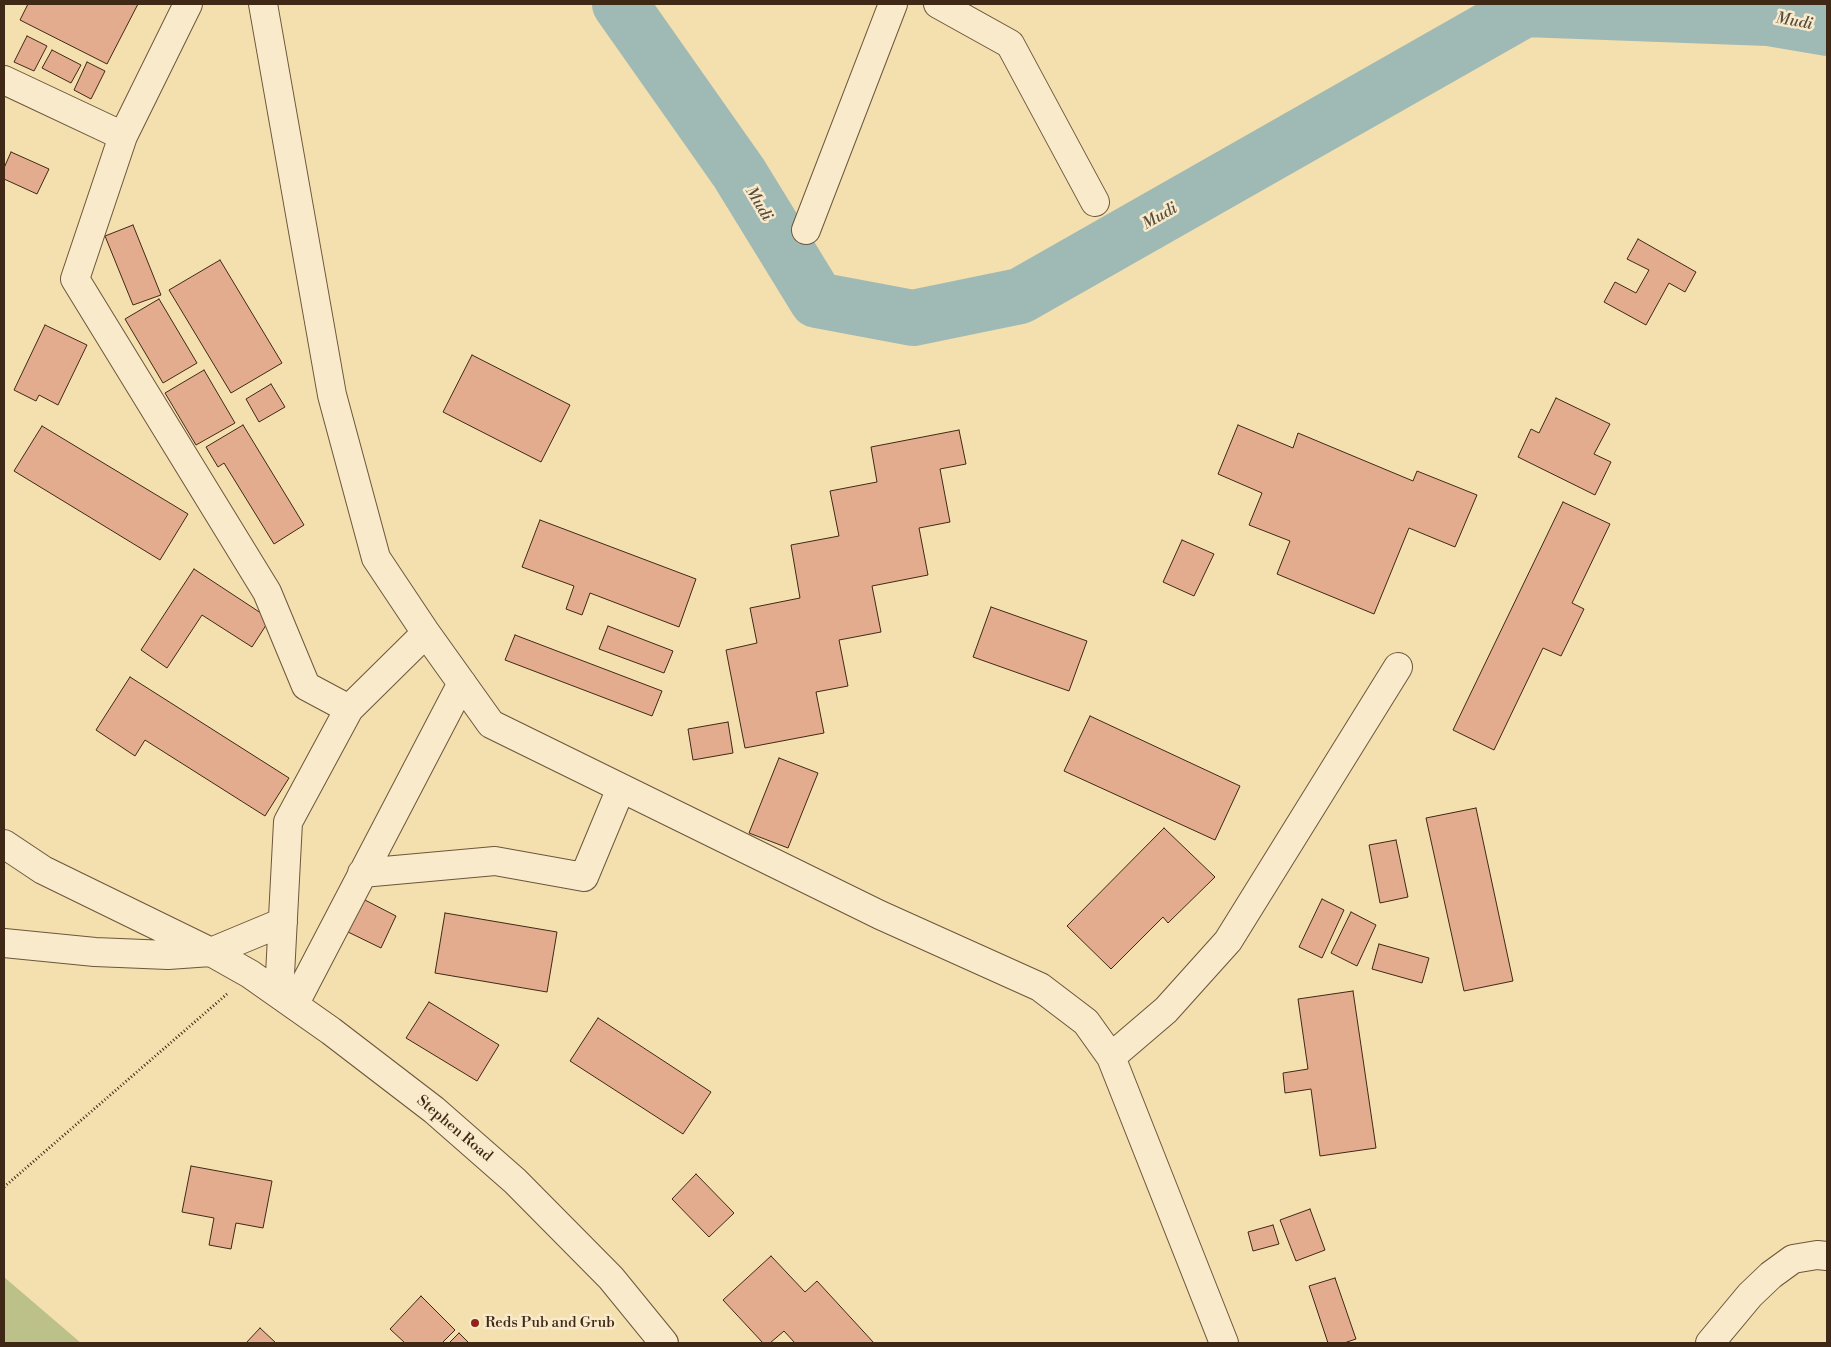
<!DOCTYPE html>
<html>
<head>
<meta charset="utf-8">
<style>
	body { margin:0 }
	#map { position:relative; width:1831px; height:1347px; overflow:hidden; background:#f4dfae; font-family:"Libre Bodoni",serif }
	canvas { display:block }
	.frame { position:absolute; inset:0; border:5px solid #3f2916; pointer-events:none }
</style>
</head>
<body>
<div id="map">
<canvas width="1831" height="1347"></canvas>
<div class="frame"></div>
</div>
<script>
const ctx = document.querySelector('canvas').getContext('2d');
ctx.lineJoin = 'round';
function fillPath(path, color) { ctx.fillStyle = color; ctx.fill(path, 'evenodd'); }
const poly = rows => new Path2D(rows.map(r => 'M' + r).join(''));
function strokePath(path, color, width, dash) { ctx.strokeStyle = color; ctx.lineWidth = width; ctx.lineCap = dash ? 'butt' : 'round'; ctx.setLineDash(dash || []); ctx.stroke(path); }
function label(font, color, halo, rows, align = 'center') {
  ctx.font = font + ' "Libre Bodoni",serif'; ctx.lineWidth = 5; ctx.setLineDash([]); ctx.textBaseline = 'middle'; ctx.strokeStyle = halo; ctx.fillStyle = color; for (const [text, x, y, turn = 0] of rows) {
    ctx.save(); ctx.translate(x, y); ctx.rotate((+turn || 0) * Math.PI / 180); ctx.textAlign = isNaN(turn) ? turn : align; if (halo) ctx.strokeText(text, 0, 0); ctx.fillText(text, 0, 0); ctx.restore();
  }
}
const green = poly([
	[4,1277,81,1343,4,1343]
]);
const river = poly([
	[620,4,739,173,817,300,913,318,1020,296,1525,9,1768,18,1827,28]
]);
const building = poly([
	[28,4,138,4,107,64,20,20,28,4],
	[27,36,47,46,34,71,14,62,27,36],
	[52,50,81,65,71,83,42,68,52,50],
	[87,62,105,71,91,99,74,90,87,62],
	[11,152,49,169,37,194,4,179,4,168,11,152],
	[133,225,161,295,133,305,105,236,133,225],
	[1638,239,1696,272,1685,292,1669,283,1646,325,1604,302,1615,282,1636,293,1649,270,1627,259,1638,239],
	[220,260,282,363,231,393,169,290,220,260],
	[159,299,197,363,163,383,125,319,159,299],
	[45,325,87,345,58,405,39,395,36,401,14,390,45,325],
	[472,355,570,405,541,462,443,412,472,355],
	[204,370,235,423,196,445,165,393,204,370],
	[271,384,285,407,259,422,246,399,271,384],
	[1556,398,1610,424,1594,454,1611,462,1595,495,1518,457,1531,429,1539,433,1556,398],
	[243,425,304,525,274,544,224,463,218,467,206,447,243,425],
	[1238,425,1293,448,1298,433,1413,481,1417,471,1477,495,1455,547,1409,528,1374,614,1277,574,1290,541,1249,525,1262,493,1218,474,1238,425],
	[42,426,188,514,160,560,14,471,42,426],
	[959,430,966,464,940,469,950,522,919,528,928,575,872,586,881,632,839,640,848,686,816,692,824,733,745,748,726,650,757,643,750,608,800,598,791,545,839,536,830,491,877,482,871,447,959,430],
	[1563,502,1610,524,1572,603,1584,609,1561,656,1543,648,1494,750,1453,730,1563,502],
	[540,520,696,579,679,627,590,593,582,615,566,609,574,586,522,567,540,520],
	[1182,540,1214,554,1194,596,1163,582,1182,540],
	[194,569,270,619,252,647,202,615,167,668,141,650,194,569],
	[991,607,1087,641,1069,691,973,657,991,607],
	[608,626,673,651,664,673,599,649,608,626],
	[515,635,662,691,652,716,505,660,515,635],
	[130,677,289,778,265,816,145,740,135,756,96,730,130,677],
	[1090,716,1240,786,1215,840,1064,771,1090,716],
	[728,722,733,753,693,760,688,729,728,722],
	[779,758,818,773,788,848,749,833,779,758],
	[1476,808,1513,981,1464,991,1426,818,1476,808],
	[1164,828,1215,877,1168,923,1163,917,1111,969,1067,926,1164,828],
	[1396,840,1408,897,1380,903,1369,845,1396,840],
	[363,899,396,916,381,948,348,932,363,899],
	[1322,899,1344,910,1322,958,1299,947,1322,899],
	[1351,912,1376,925,1357,966,1331,953,1351,912],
	[445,913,557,932,547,992,435,973,445,913],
	[1379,944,1429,958,1422,983,1372,969,1379,944],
	[1353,991,1376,1148,1320,1156,1311,1089,1285,1093,1283,1073,1308,1069,1298,999,1353,991],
	[429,1002,499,1045,477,1081,406,1038,429,1002],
	[598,1018,711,1092,683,1134,570,1061,598,1018],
	[191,1166,272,1181,263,1228,236,1223,231,1249,209,1245,214,1218,182,1212,191,1166],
	[696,1174,734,1213,709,1237,672,1199,696,1174],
	[1310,1209,1325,1250,1296,1261,1280,1220,1310,1209],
	[1273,1225,1279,1244,1253,1251,1248,1232,1273,1225],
	[771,1256,805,1292,817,1281,874,1343,795,1343,784,1331,770,1343,763,1343,723,1300,771,1256],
	[1335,1278,1356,1339,1344,1343,1328,1343,1309,1286,1335,1278],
	[421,1296,455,1330,442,1343,405,1343,390,1329,421,1296],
	[260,1328,276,1343,246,1343,260,1328],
	[459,1333,469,1343,449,1343,459,1333]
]);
const path = poly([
	[4,1187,227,994]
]);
const minor = poly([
	[263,4,332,395,376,558,426,633],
	[938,4,1010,44,1095,202],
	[4,80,123,136,188,4],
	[123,136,75,279,267,592,306,686,349,709,426,633,491,724,880,915,1040,987,1086,1022,1111,1057,1224,1343],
	[806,230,893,4],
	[4,844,43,870,211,952,250,974,331,1031,434,1110,515,1181,611,1278,664,1343],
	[362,873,495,861,584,877,621,788],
	[4,943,95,952,168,955,211,952,283,922],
	[279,994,288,822,349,709],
	[294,1005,462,683],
	[1111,1057,1166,1010,1228,941,1398,667]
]);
const tertiary = poly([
	[1710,1343,1750,1295,1771,1275,1793,1259,1817,1255,1827,1256]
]);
const markers = [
	[475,1323,5,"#8f2418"]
];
const streetNames = [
	["Stephen Road",454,1129,40]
];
const poiNames = [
	["Reds Pub and Grub",485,1323]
];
const waterNames = [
	["Mudi",1794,22,10],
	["Mudi",758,204,59],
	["Mudi",1160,217,-30]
];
fillPath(green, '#bcc189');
strokePath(river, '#9fbab5', 56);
fillPath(building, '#e3ac8e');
strokePath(building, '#3f2916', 1);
strokePath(minor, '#6c563c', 30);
strokePath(tertiary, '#6c563c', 30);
strokePath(path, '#3f2916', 3, [1, 2.5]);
strokePath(minor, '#f8eaca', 28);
strokePath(tertiary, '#f8eaca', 28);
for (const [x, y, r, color] of markers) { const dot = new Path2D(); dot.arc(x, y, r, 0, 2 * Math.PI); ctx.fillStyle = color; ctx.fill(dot); strokePath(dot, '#f8eaca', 2); }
label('15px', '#3f2916', '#f8eaca', streetNames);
label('15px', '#3f2916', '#f8eaca', poiNames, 'left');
label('italic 16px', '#574d3e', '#f8eaca', waterNames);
</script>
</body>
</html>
